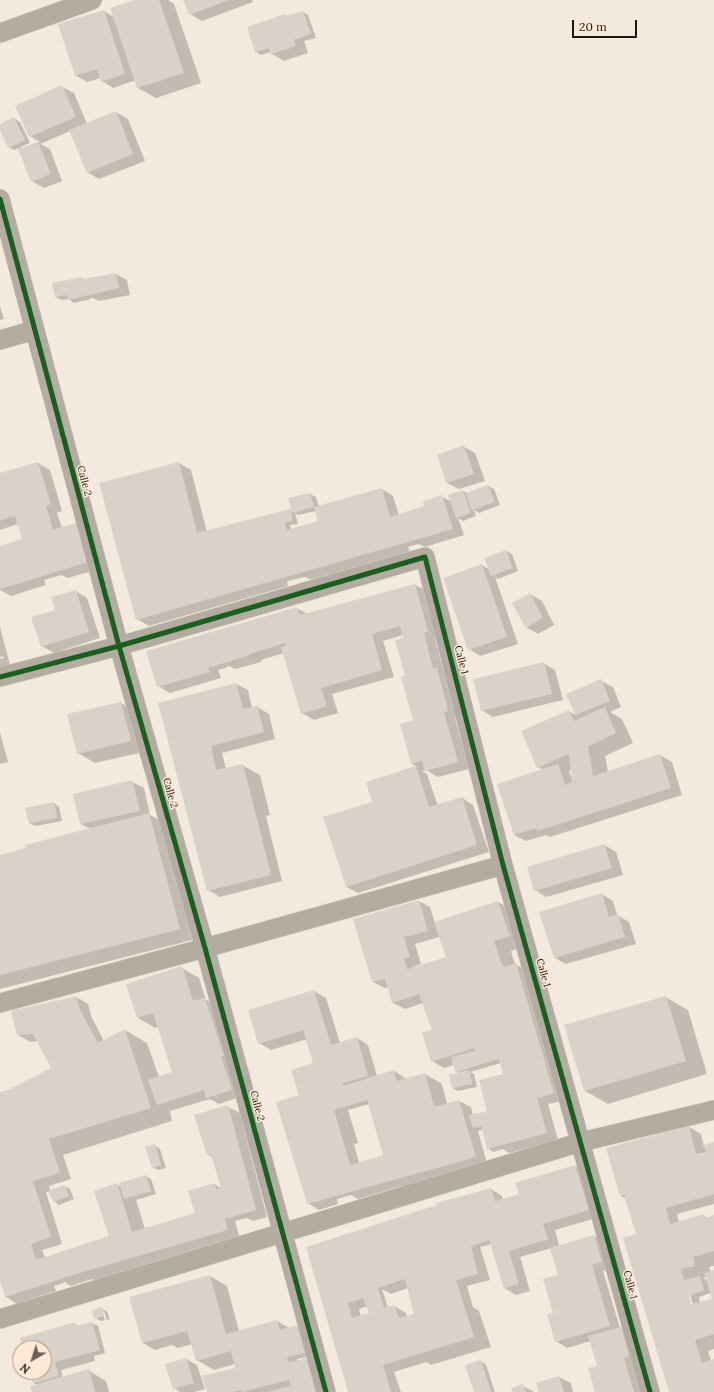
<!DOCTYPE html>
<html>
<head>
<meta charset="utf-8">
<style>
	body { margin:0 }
	#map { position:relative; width:714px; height:1392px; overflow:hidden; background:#f4e9de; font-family:Lora,serif }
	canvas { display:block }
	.north { position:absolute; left:12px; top:1340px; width:40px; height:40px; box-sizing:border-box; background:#fde9d5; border:1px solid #a39586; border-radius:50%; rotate:219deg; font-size:11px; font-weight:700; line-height:16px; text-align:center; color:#1d160f }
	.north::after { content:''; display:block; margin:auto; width:14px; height:18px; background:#686057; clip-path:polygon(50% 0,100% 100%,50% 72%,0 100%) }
	.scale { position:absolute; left:572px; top:20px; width:65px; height:18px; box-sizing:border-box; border:2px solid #1d160f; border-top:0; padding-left:5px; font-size:12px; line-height:14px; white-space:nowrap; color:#1d160f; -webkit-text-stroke:3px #fde9d5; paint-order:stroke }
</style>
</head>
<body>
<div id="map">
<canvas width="714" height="1392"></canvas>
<div class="north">N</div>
<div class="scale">20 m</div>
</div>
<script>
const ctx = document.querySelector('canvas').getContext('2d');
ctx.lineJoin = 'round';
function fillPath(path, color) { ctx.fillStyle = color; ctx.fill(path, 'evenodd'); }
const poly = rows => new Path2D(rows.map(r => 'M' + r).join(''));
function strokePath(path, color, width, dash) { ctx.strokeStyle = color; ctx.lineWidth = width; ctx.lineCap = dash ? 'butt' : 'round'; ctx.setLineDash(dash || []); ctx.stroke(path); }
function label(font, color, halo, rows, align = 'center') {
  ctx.font = font + ' Lora,serif'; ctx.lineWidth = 3; ctx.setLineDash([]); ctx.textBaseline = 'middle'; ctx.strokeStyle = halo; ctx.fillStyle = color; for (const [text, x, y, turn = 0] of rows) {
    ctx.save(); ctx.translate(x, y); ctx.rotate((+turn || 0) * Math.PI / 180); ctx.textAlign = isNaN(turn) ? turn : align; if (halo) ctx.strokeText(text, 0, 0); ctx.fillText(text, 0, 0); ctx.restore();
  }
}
const shadow = poly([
	[138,0,168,0,174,4,201,83,156,98,138,88,136,80,113,88,102,81,101,78,87,82,75,75,104,11,114,17],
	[185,0,252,0,253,2,202,21,190,14],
	[303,12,308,15,316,38,304,41,308,53,284,61,272,54,271,52,261,55,256,52,262,22,285,15,288,16],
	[62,87,74,93,87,124,116,112,128,119,145,161,99,179,87,172,70,131,40,144,50,149,62,181,44,188,32,181,19,148,14,150,9,147,0,128,0,125,14,118,20,122,30,143,20,147,21,149,40,142,30,136],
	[116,274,127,280,130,295,99,301,91,297,91,299,74,303,69,299,62,300,56,297,53,283,82,278,86,280],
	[0,306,4,319,0,320],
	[464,447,475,453,485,481,459,489,447,483,438,455],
	[38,463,50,470,62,511,57,513,62,528,98,546,99,569,68,578,61,575,44,580,46,585,11,596,0,590,0,547,23,540,18,524,0,530,0,474],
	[179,463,191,470,207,532,289,510,293,512,289,499,310,494,316,497,319,507,382,489,393,496,399,515,426,507,441,496,452,502,463,491,467,493,488,486,494,489,500,505,479,513,474,510,476,516,463,521,458,518,464,535,425,547,419,544,408,547,410,552,311,580,305,577,287,581,288,586,149,626,137,619,100,484],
	[316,511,319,522,291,529,290,525,298,524,295,513,298,515],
	[506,551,512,554,518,571,498,579,495,577,518,644,480,656,469,649,482,565,490,570],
	[415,585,427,591,440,638,435,639,444,673,448,676,459,717,455,718,469,769,438,777,426,770,422,771,427,774,438,806,462,798,473,805,489,852,358,893,347,887,373,802,367,783,417,767,412,764,414,721,406,677,403,635,383,641,394,677,332,694,338,713,314,720,302,713,284,653,261,660,261,662,235,669,227,665,228,667,218,670,221,678,170,693,158,686,297,608,307,614],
	[76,591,87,598,100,638,54,653,42,646,56,610],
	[530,594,542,601,554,625,538,634,526,627],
	[0,627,10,665,0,668,0,659,4,658,3,656,0,657],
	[543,663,555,670,563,700,493,717,482,710],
	[601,681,613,687,621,707,610,712,622,719,633,743,605,756,608,772,660,755,672,762,682,795,550,837,546,835,526,841,514,835,543,770,538,767,569,711,577,716,568,695],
	[572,770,572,779,569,771],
	[236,684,248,690,252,708,257,707,269,714,275,739,222,753,226,769,242,765,260,775,270,815,266,816,282,881,220,897,208,890,167,731],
	[121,703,138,713,148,751,95,763,78,753],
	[0,732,8,762,0,764],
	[132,782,144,788,150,815,172,827,196,939,0,989,0,856,91,829,81,824],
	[54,803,59,807,62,821,35,826,29,823],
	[604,845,616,852,623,875,546,897,535,890],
	[602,894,613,901,617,915,629,922,636,944,566,964,555,958],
	[419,901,430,907,435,923,498,902,515,912,527,945,511,951,515,964,527,971,566,1100,548,1104,558,1140,509,1153,503,1149,493,1152,488,1148,483,1130,478,1131,487,1163,408,1189,402,1186,358,1199,351,1195,337,1199,338,1204,319,1210,308,1203,300,1096,314,1064,307,1039,271,1050,259,1043,314,991,326,998,340,1043,357,1038,368,1045,377,1076,394,1071,405,1078,406,1080,425,1074,442,1084,447,1104,459,1101,471,1107,473,1116,488,1112,504,1075,501,1063,470,1072,474,1074,477,1087,458,1091,453,1088,459,1073,455,1071,454,1065,444,1068,432,1061,433,1031,423,1003,405,1009,393,1003,389,987,385,988,373,982],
	[439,932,448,957,415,968,415,966,421,964,415,944,439,937,438,933],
	[369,1104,384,1156,359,1163,354,1144,358,1143,348,1110],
	[182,968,199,978,206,1000,216,1005,243,1096,219,1104,210,1099,170,1111,172,1121,63,1155,71,1179,49,1186,50,1191,64,1186,70,1189,74,1199,59,1205,54,1201,50,1191,46,1192,62,1244,42,1250,45,1258,111,1237,116,1184,122,1187,146,1176,151,1179,156,1194,136,1200,145,1229,196,1214,214,1184,223,1189,213,1158,208,1154,228,1107,240,1113,267,1217,253,1221,247,1218,235,1221,239,1236,156,1261,157,1265,98,1283,92,1279,71,1286,63,1281,64,1283,54,1286,56,1291,17,1304,6,1297,0,1278,0,1093,8,1091,52,1068,38,1041,30,1042,18,1035,76,997,88,1004,92,1018,104,1041,125,1030,147,1043,159,1077,173,1073,158,1027,155,1028,138,1018],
	[665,997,688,1010,707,1074,608,1104,585,1091],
	[689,1127,701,1134,704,1147,714,1143,714,1204,677,1214,679,1223,704,1216,709,1218,714,1216,714,1266,709,1267,711,1272,714,1271,714,1349,708,1351,711,1361,714,1360,714,1392,670,1392,637,1235,626,1199,621,1196],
	[707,1277,708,1281,703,1278],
	[711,1293,713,1299,700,1303,699,1297],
	[687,1294,690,1294,694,1309,692,1309],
	[154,1145,160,1149,166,1168,158,1170,152,1167],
	[575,1166,587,1173,600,1217,555,1230,559,1246,594,1236,606,1243,613,1269,603,1271,620,1328,632,1335,643,1392,596,1392,598,1366,591,1341,567,1348,556,1341,554,1313,560,1275,552,1248,520,1257,530,1291,516,1295,504,1288,492,1244,480,1247,490,1280,467,1286,473,1307,479,1311,491,1347,431,1365,426,1362,394,1372,401,1392,349,1392,307,1248,491,1189,502,1196,503,1200,520,1195],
	[408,1288,416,1314,407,1317,406,1313,394,1306,388,1308,382,1289,391,1294],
	[368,1306,371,1313,361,1317,359,1309],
	[210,1276,227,1286,239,1331,277,1321,289,1328,296,1326,302,1329,310,1356,297,1359,298,1362,306,1360,318,1366,325,1392,208,1392,236,1369,235,1364,214,1370,197,1360,192,1344,178,1348,172,1345,155,1350,143,1343,131,1297],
	[101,1308,107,1312,110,1319,107,1320,104,1311,102,1311,105,1320,101,1321,95,1318],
	[92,1323,98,1326,105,1353,94,1356,95,1361,61,1370,63,1378,89,1371,106,1381,109,1392,33,1392,37,1385,33,1383,30,1372,44,1372,44,1348,24,1348,75,1324,80,1326],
	[186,1359,197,1365,205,1389,195,1392,180,1392,174,1388],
	[481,1361,486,1365,495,1392,475,1392],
	[559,1377,571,1383,573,1392,540,1392],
	[523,1386,534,1392,514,1392]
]);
const building = poly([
	[135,0,159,0,184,73,137,88,110,8],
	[183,0,229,0,189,15],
	[104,10,125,74,101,82,97,69,75,76,58,24],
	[303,11,311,34,294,40,296,46,271,54,269,48,255,52,247,27,285,14,286,16],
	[62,85,76,117,29,137,15,106],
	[116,111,133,154,87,173,69,130],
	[14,117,25,140,8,148,0,130,0,124],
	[38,142,51,174,31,182,18,149],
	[116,273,119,288,68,300,67,295,55,297,52,283,82,277,83,279],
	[464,445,474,474,446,483,437,455],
	[38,462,51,504,46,506,53,530,81,521,87,540,81,542,88,562,0,589,0,546,22,539,15,516,0,520,0,473],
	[179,462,197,533,290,509,293,521,285,522,287,530,318,521,314,507,292,513,288,498,310,493,314,507,382,488,390,517,424,506,423,501,442,495,453,529,136,620,99,483],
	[488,485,495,502,472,510,466,493],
	[463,490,471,513,456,518,448,495],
	[506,550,513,568,491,576,484,558],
	[482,564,507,637,468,650,443,578],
	[415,584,428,631,424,633,433,669,437,668,448,711,444,712,458,762,425,771,422,761,411,764,400,724,413,720,401,677,405,676,395,640,403,638,400,626,372,634,382,670,321,688,327,706,301,714,281,647,286,646,285,643,249,654,250,655,208,668,210,672,157,687,146,651,297,607,300,615],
	[76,590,89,632,41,647,31,617,55,610,51,597],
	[530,593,543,618,526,628,512,603],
	[544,662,552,694,481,711,473,679],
	[601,679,610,701,575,715,566,694],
	[236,683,243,709,257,706,264,732,211,746,216,770,243,764,271,875,207,891,158,703],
	[121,702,131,741,77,754,67,714],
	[605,707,616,733,588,746,593,776,660,754,671,788,537,831,537,828,514,835,497,784,558,764,565,785,572,782,569,754,537,768,521,731,569,710,574,721],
	[416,766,429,807,462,797,477,845,346,887,323,817,372,802,366,782],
	[132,780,140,811,80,824,73,794],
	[54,802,57,818,29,823,25,808],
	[149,813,180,929,0,975,0,855,26,848,25,845],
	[604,844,612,868,534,891,527,867],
	[602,893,609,917,618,914,625,937,554,958,539,912],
	[419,900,428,931,404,937,410,957,404,959,407,969,446,957,434,922,498,901,510,936,494,941,503,967,516,963,554,1093,537,1098,547,1133,487,1149,481,1126,473,1128,469,1115,487,1111,479,1080,503,1074,499,1059,455,1072,451,1057,475,1051,474,1048,431,1062,422,1033,432,1030,419,994,392,1003,385,979,372,982,353,919],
	[182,966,193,1001,205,998,224,1056,221,1057,232,1090,206,1098,204,1090,157,1105,148,1080,172,1072,153,1013,137,1018,126,984],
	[314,990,331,1045,357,1037,368,1076,343,1083,343,1086,394,1070,396,1081,425,1073,434,1107,459,1100,476,1157,307,1204,276,1102,299,1095,291,1070,313,1063,303,1030,258,1044,248,1010],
	[367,1100,383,1155,350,1165,334,1110],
	[76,996,80,1010,98,1043,125,1029,151,1108,49,1139,60,1173,33,1181,51,1237,31,1244,36,1260,109,1236,94,1191,117,1183,132,1232,195,1213,188,1191,214,1183,216,1189,221,1188,211,1154,207,1155,194,1115,228,1105,256,1210,225,1219,228,1230,79,1273,5,1297,0,1281,0,1092,8,1090,51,1068,33,1034,17,1035,11,1011],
	[666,996,686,1061,584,1091,564,1025],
	[469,1070,472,1084,452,1088,449,1075],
	[689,1126,696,1154,706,1152,704,1145,714,1142,714,1194,666,1208,670,1224,704,1214,705,1218,714,1215,714,1251,693,1257,695,1266,681,1269,684,1280,700,1276,704,1291,689,1295,691,1304,712,1299,704,1273,714,1270,714,1334,695,1340,702,1363,714,1359,714,1392,669,1392,623,1238,636,1234,624,1195,620,1196,606,1148],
	[155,1144,161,1165,152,1168,145,1147],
	[575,1165,589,1210,543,1224,548,1239,509,1251,519,1284,504,1288,489,1240,471,1246,478,1274,456,1280,474,1337,383,1365,391,1392,348,1392,306,1247,437,1205,436,1203,491,1188,495,1201,519,1194,515,1183],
	[405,1279,414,1314,399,1318,394,1305,384,1308,378,1288],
	[363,1298,369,1313,352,1318,348,1303],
	[146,1175,151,1191,124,1199,119,1183],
	[64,1185,69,1196,53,1202,48,1191],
	[594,1235,602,1262,592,1265,610,1326,555,1342,547,1314,553,1313,543,1279,558,1275,550,1248],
	[210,1275,226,1334,277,1320,280,1330,297,1325,305,1353,287,1357,289,1363,306,1358,316,1392,292,1392,289,1380,242,1392,241,1390,232,1392,207,1392,202,1376,235,1368,231,1351,196,1361,187,1331,142,1343,129,1297],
	[102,1307,104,1316,94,1319,92,1310],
	[75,1322,76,1326,92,1322,100,1350,55,1362,59,1376,33,1383,29,1372,44,1372,44,1348,23,1348,20,1338],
	[621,1327,629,1356,624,1358,634,1392,595,1392,588,1368,597,1366,588,1336],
	[186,1358,194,1383,173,1389,165,1364],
	[481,1360,490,1388,491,1392,474,1392,465,1365],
	[89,1369,95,1392,32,1392,30,1386],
	[559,1376,564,1392,539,1392,536,1383],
	[523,1384,526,1392,512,1392,511,1388],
	[290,1386,291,1392,268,1392]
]);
const minor = poly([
	[0,33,92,0],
	[0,199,119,646,205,948,326,1392],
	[0,340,35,330],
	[0,677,119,646,425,557,503,865,650,1392],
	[0,1003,205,948,503,865],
	[0,1319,581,1142,714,1110]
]);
const cycleway = poly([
	[0,199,119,646,205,948,326,1392],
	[0,677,119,646,425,557,503,865,650,1392]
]);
const streetNames = [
	["Calle 2",84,481,75],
	["Calle 1",461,660,76],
	["Calle 2",170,793,74],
	["Calle 1",543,973,74],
	["Calle 2",257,1106,75],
	["Calle 1",630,1285,75]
];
fillPath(shadow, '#0003');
fillPath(building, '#dad2c9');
strokePath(minor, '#d0c7bf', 20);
strokePath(minor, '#b3ada1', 19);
strokePath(cycleway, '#1b5e20', 5);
label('10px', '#1d160f', '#fde9d5', streetNames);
</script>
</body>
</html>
